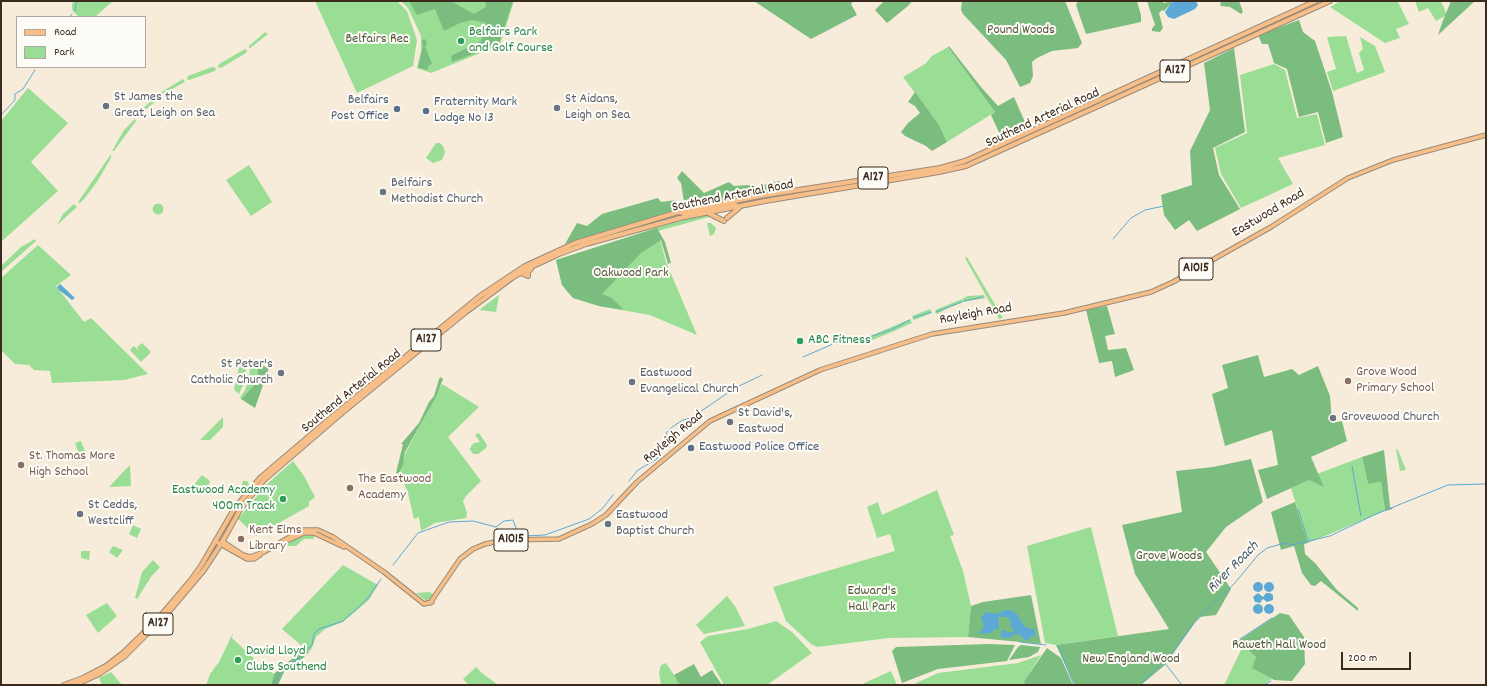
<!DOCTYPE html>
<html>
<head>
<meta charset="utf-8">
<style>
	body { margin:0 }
	#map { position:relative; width:1487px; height:686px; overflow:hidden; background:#f7ecda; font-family:Dekko,sans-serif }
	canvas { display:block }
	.frame { position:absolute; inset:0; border:2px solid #3b2a1e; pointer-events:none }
	.legend { position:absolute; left:16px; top:16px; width:130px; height:52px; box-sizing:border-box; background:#fdfcf7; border:1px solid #afa8a0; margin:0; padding:5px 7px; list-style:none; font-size:12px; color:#3b2a1e }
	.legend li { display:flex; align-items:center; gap:8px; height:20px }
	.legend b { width:20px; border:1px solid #afa8a0 }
	.scale { position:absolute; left:1341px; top:652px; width:70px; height:18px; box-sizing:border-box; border:2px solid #3b2a1e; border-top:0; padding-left:5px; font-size:12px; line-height:14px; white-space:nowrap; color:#3b2a1e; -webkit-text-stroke:3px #fdfcf7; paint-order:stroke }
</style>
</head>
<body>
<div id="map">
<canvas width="1487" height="686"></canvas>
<div class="frame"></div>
<ul class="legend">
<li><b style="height:5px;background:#f7be87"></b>Road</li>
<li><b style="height:11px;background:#9ade96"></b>Park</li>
</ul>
<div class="scale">200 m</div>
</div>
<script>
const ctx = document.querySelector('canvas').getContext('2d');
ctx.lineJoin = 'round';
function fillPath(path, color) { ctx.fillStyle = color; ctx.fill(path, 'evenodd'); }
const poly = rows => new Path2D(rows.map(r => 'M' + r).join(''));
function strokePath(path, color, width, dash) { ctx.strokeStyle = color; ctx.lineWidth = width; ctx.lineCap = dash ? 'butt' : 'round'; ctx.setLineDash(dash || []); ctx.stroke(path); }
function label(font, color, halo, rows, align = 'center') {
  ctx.font = font + ' Dekko,sans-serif'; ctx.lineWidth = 4; ctx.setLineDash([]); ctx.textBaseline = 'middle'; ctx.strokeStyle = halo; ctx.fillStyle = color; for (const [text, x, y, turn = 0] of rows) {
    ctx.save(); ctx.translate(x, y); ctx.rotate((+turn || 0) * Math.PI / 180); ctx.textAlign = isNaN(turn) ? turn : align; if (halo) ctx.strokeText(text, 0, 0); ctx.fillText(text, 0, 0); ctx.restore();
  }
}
const green = poly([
	[74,1,113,1,95,17,79,17,72,10,72,4],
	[315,1,397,1,407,11,417,40,413,66,357,93],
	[401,1,514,1,500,45,431,73,417,68,421,51,421,36,408,8],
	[1340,1,1400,1,1398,2,1409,24,1396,29,1400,38,1385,43,1330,7],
	[1415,1,1441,1,1447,15,1436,21,1428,8,1419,12],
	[265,32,268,34,249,49,249,46],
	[1346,36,1357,73,1364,70,1359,53,1363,49,1360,37,1375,46,1385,72,1333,91,1327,72,1336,69,1327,37],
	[948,47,995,112,947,142,939,125,903,77,925,64,932,56],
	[245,49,247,50,246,53,221,68,218,67,219,64],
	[1274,64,1285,70,1297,118,1317,114,1325,145,1278,158,1293,184,1241,208,1221,174,1215,148,1247,133,1240,75],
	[212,67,216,68,215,71,189,80,187,79,188,76],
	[183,79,185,82,183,83,160,96,159,94,163,91],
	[28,88,68,123,31,162,58,191,1,242,1,121],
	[155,97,158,97,157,100,138,116,137,114],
	[135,119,136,121,114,151,112,151,124,130],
	[436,143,440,143,443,146,445,152,442,160,433,163,426,158],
	[111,154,111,158,97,182,84,199,80,203,78,202],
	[249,165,272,202,251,216,226,180],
	'152.5 209a5.5 5.5 0 1 1 11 0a5.5 5.5 0 1 1-11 0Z',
	[74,204,77,207,57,225,63,214],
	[706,214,713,216,658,231,666,262,697,335,650,315,599,306,573,298,562,285,556,260,662,226],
	[707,223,711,223,716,228,714,234,710,236],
	[35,239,36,241,1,272,1,266,21,247],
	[38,245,71,275,56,286,84,322,91,318,148,374,124,380,52,383,50,371,34,370,29,365,15,364,1,350,1,278],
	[967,257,1003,318,999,319,965,258],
	[499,295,496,312,479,310],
	[984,295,985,298,963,302,948,308,937,314,935,310,962,299,963,302,963,298,968,296],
	[930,309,932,313,914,320,912,316],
	[910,319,912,323,892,332,870,341,868,337],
	[142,343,151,352,141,362,130,350,134,346,139,351,137,347],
	[258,364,257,382,241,399,240,397,244,392,249,380,250,365],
	[246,366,245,381,239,394,234,390,239,367],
	[442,384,479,407,448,437,481,481,466,496,463,501,467,513,466,518,435,523,421,531,419,517,414,519,408,493,400,474,406,452],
	[223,417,223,427,210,440,200,440],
	[479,433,487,445,486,448,478,454,473,454,469,448,471,448,471,446,474,443,480,442,475,435],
	[81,441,86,454,80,456,75,443],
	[1396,449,1398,450,1406,470,1400,471],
	[1362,457,1368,484,1381,482,1385,511,1308,543,1291,488,1309,480,1323,486,1317,474],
	[293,461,304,476,315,497,309,502,309,506,256,536,238,519,266,485],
	[130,465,131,486,109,487,124,471],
	[202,475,210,481,205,494,192,487],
	[243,481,247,481,249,484,238,497],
	[937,490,954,535,950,536,963,571,971,606,968,637,889,638,817,647,811,644,786,621,773,587,895,551,890,534,877,538,867,507,878,502,882,515],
	[133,525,141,529,137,538,129,534],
	[1091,527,1118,636,1056,645,1045,643,1027,546],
	[306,535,314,535,314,539,304,539,296,546,285,546,279,549,284,544],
	[113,546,123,550,117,558,109,552],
	[81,551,90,551,89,560,81,558],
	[153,560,160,567,151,577,137,599,135,598,142,572],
	[343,565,378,585,369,600,343,622,325,629,316,637,312,648,309,652,282,629],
	[430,592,434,595,430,601,427,602,430,600,426,601,416,593],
	[727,596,735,606,745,626,704,634,696,625],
	[107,603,117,616,98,633,86,615],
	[776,621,792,632,812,653,767,685,724,685,700,642,708,636,748,629],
	[233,633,232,638,261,665,274,674,271,685,206,685,211,672,213,672,212,671,219,662],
	[1243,646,1256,657,1253,668,1272,679,1263,685,1224,685],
	[1041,655,1024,681,1025,685,912,685,938,673,1018,663],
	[666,663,674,675,679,685,661,685,659,672,661,665],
	[476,667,482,673,498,685,469,685,463,679],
	[891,671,897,685,860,685],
	[111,672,122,685,102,685,99,678]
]);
const forest = poly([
	[411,1,451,1,474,14,486,7,485,1,513,1,499,44,452,62,451,56,481,41,486,23,472,20,460,23,444,31,435,9,417,15,410,3],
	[754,1,853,1,851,4,857,15,811,39],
	[884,1,912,1,908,6,887,23,875,10],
	[962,1,1065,1,1082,43,1078,48,1052,51,1037,58,1032,62,1033,76,1030,83,1020,87,1006,60,963,14,961,10],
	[1078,1,1137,1,1141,15,1141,22,1086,34,1076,5],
	[1147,1,1161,1,1164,3,1173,1,1164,11,1162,10,1159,13,1163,28,1160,32,1152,31,1152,28,1155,25],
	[1224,1,1239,1,1243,12,1241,14,1230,7,1221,6,1220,3],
	[1451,1,1475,1,1438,35,1442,23],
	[1299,20,1303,32,1315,41,1332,92,1343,137,1326,143,1318,112,1299,117,1287,69,1274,63,1268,44,1262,44,1258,35],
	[425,39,427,44,425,46,432,64,428,66,428,70,418,68,423,46,422,40],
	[949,46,981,87,998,106,1014,97,1028,129,1004,141,1002,139,991,115,995,112,948,47],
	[1234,48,1245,132,1213,148,1219,175,1240,209,1197,231,1189,220,1175,230,1164,215,1161,195,1192,185,1190,151,1210,110,1204,63],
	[915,92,939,125,947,142,932,151,926,146,905,136,901,132,908,123,920,113,915,106,908,102],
	[682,171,704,193,729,182,734,186,748,185,755,187,779,181,785,188,689,206,684,202,681,183,677,178],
	[658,198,661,202,676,200,677,210,565,244,577,223,587,226,602,214],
	[657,228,665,242,671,263,668,264,661,240,641,253,602,294,612,298,624,310,599,306,573,298,562,285,556,260],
	[1107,306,1115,334,1105,336,1108,350,1126,348,1134,370,1115,377,1112,361,1099,363,1086,310],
	[1258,355,1264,377,1292,369,1299,375,1318,366,1330,396,1332,423,1342,421,1347,441,1311,457,1324,487,1309,480,1267,499,1258,470,1278,465,1272,430,1225,446,1212,394,1228,388,1222,365],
	[258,364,269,368,255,408,241,399,257,382],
	[441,377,443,379,437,395,405,452,403,465,399,474,396,473,403,444,401,444,419,423,429,402,434,396,439,379],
	[1384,450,1390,507,1393,509,1385,511,1381,482,1368,484,1362,457],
	[1251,459,1263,502,1226,527,1206,552,1231,589,1216,615,1199,617,1165,665,1141,685,1075,685,1056,645,1169,629,1135,574,1122,525,1182,512,1176,471,1213,467],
	[1295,502,1308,543,1304,544,1305,554,1315,563,1337,590,1358,608,1358,611,1321,581,1315,586,1311,585,1302,573,1294,546,1281,550,1271,512],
	[1031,595,1041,644,968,637,971,606,983,602],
	[1280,613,1289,615,1304,637,1305,664,1292,681,1274,680,1252,668,1256,657,1238,641],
	[989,644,1015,645,1007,661,938,669,902,683,892,651,896,647],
	[1021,645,1040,647,1038,652,1029,657,1009,660,1018,647],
	[1047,648,1061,658,1073,685,1025,685,1024,681],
	[305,650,309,652,297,664,285,670,278,685,271,685,274,674,285,664],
	[694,664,701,677,712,670,722,685,679,685,674,675]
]);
const water = poly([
	[1176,1,1196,1,1198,5,1195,9,1174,19,1168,17,1165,12,1171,3],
	[60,284,75,298,72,300,59,290,57,287],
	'1253 587a5 5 0 1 1 10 0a5 5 0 1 1-10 0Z',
	'1264 587a5 5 0 1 1 10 0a5 5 0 1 1-10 0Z',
	[1258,593,1263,597,1266,593,1270,593,1273,595,1273,600,1267,602,1263,599,1260,603,1255,602,1253,597],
	'1264 609a5 5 0 1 1 10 0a5 5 0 1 1-10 0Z',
	'1253 609a5 5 0 1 1 10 0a5 5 0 1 1-10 0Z',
	[1004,610,1009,610,1016,613,1025,627,1034,629,1036,637,1030,636,1029,640,1024,640,1022,636,1016,634,1009,638,1003,638,1000,635,1003,630,1012,633,1014,632,1014,630,1011,628,1010,619,1008,617,998,617,999,631,995,629,991,633,978,634,984,627,981,617,986,612,998,614]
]);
const stream = poly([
	[75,11,76,4,78,1],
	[69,17,72,14],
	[1,115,15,100,15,94,23,89,35,70],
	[1113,239,1131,218,1145,210,1164,206],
	[964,301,983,297],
	[936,312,962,302],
	[913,318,931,312],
	[891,330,910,320],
	[803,357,840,341,861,340,890,330],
	[1352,466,1361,516],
	[629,481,638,470,657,459,667,432,672,427,683,420,691,418,735,388,762,375],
	[1298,509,1308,540],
	[393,565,418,533,449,522,473,521,496,527,504,521,513,520,517,531,523,536,545,535,589,519,602,509,613,495],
	[1240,639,1272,618],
	[1020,642,1046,645],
	[1058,646,1074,685],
	[1164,662,1182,685],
	[273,685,284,666,296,661,312,645,314,634,319,629,343,621,367,599,381,579],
	[1140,685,1173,652,1194,623,1234,584,1258,555,1267,548,1285,543,1292,545,1330,536,1376,514,1448,485,1486,484],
	[1264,685,1271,681]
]);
const primary = poly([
	[289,540,304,533,314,533,344,547],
	[215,541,247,559,254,559,260,555],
	[222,541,243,555,250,557,264,552,302,530,318,530,333,537,384,572,424,604,432,602],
	[430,603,460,559,473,549,485,544,505,540,559,539,592,524,606,515,637,482,710,421,820,370,932,334,1064,313,1151,292,1173,282,1271,227,1348,178,1393,160,1486,135]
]);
const highway = poly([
	[680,212,685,214,736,205],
	[708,213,724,221],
	[727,218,739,208],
	[521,273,528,276,528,272,531,269],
	[64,685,83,678,106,666,123,653,157,620,191,580,201,566,234,509,260,478,334,415,480,296,525,266,575,243,675,213,760,196,940,168,965,161,1316,1],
	[75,685,99,674,125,656,167,614,204,570,221,544,241,508,264,480,342,413,466,312,512,278,529,268,559,254,586,244,680,218,765,201,939,172,966,166,1330,1]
]);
const markers = [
	[461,41,4,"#2e9e5b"],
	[106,106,4,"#6b7280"],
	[557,108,4,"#6b7280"],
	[397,109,4,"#5c6f8a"],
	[426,111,4,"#5c6f8a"],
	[383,192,4,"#6b7280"],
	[800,341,4,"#2e9e5b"],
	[281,373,4,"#6b7280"],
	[1348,381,4,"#8d6e63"],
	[632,382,4,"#6b7280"],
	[1333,418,4,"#6b7280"],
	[730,422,4,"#6b7280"],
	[691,448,4,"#5c6f8a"],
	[21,465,4,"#8d6e63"],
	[350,488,4,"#8d6e63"],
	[283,499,4,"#2e9e5b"],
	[80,514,4,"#6b7280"],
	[608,524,4,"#6b7280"],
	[241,539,4,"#8d6e63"],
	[238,660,4,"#2e9e5b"]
];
const shields = [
	[1175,71,30],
	[873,178,30],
	[1196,269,34],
	[426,340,30],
	[511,540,34],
	[158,624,30]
];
const shieldNames = [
	["A127",1175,71],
	["A127",873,178],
	["A1015",1196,269],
	["A127",426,340],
	["A1015",511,540],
	["A127",158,624]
];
const parkNames = [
	["Pound Woods",1021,31],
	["Belfairs Rec",377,40],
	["Oakwood Park",631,274],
	["Grove Woods",1169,557],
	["Edward's",872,592],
	["Hall Park",872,608],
	["Raweth Hall Wood",1279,646],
	["New England Wood",1131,660]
];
const leisureNames = [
	["Belfairs Park",469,33],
	["and Golf Course",469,49],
	["ABC Fitness",808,341],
	["Eastwood Academy",275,491,"right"],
	["400m Track",275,507,"right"],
	["David Lloyd",246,652],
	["Clubs Southend",246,668]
];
const worshipNames = [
	["St James the",114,98],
	["Great, Leigh on Sea",114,114],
	["St Aidans,",565,100],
	["Leigh on Sea",565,116],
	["Belfairs",391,184],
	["Methodist Church",391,200],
	["St Peter's",273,365,"right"],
	["Catholic Church",273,381,"right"],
	["Eastwood",640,374],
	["Evangelical Church",640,390],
	["St David's,",738,414],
	["Eastwod",738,430],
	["Grovewood Church",1341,418],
	["St Cedds,",88,506],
	["Westcliff",88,522],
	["Eastwood",616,516],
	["Baptist Church",616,532]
];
const serviceNames = [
	["Belfairs",389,101,"right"],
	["Post Office",389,117,"right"],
	["Fraternity Mark",434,103],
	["Lodge No 13",434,119],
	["Eastwood Police Office",699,448]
];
const streetNames = [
	["Southend Arterial Road",1043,119,-25],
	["Southend Arterial Road",733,197,-11],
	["Eastwood Road",1269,214,-31],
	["Rayleigh Road",976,315,-10],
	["Southend Arterial Road",352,392,-39],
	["Rayleigh Road",674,438,-40]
];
const educationNames = [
	["Grove Wood",1356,373],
	["Primary School",1356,389],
	["St. Thomas More",29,457],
	["High School",29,473],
	["The Eastwood",358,480],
	["Academy",358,496],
	["Kent Elms",249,531],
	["Library",249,547]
];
const waterNames = [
	["River Roach",1234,568,-45]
];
fillPath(green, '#9ade96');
fillPath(forest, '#7bbd7f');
fillPath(water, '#5ca9d5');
strokePath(stream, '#5ca9d5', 1);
strokePath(primary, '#998b7c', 5.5);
strokePath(highway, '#998b7c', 6);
strokePath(primary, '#f7be87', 3.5);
strokePath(highway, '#f7be87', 4);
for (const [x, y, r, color] of markers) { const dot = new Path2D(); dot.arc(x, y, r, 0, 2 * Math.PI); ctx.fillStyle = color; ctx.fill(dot); strokePath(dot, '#fdfcf7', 1.5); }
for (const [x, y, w] of shields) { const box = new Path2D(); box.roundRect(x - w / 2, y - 11, w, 22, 3); ctx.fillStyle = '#fdfcf7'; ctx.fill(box); strokePath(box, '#3b2a1e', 1); }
label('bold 13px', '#3b2a1e', null, shieldNames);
label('14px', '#53573c', '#fdfcf7', parkNames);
label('14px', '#27864d', '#fdfcf7', leisureNames, 'left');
label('14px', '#5b616d', '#fdfcf7', worshipNames, 'left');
label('14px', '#4e5e75', '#fdfcf7', serviceNames, 'left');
label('14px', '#3b2a1e', '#fdfcf7', streetNames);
label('14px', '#785e54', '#fdfcf7', educationNames, 'left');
label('italic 15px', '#485d67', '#fdfcf7', waterNames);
</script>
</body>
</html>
